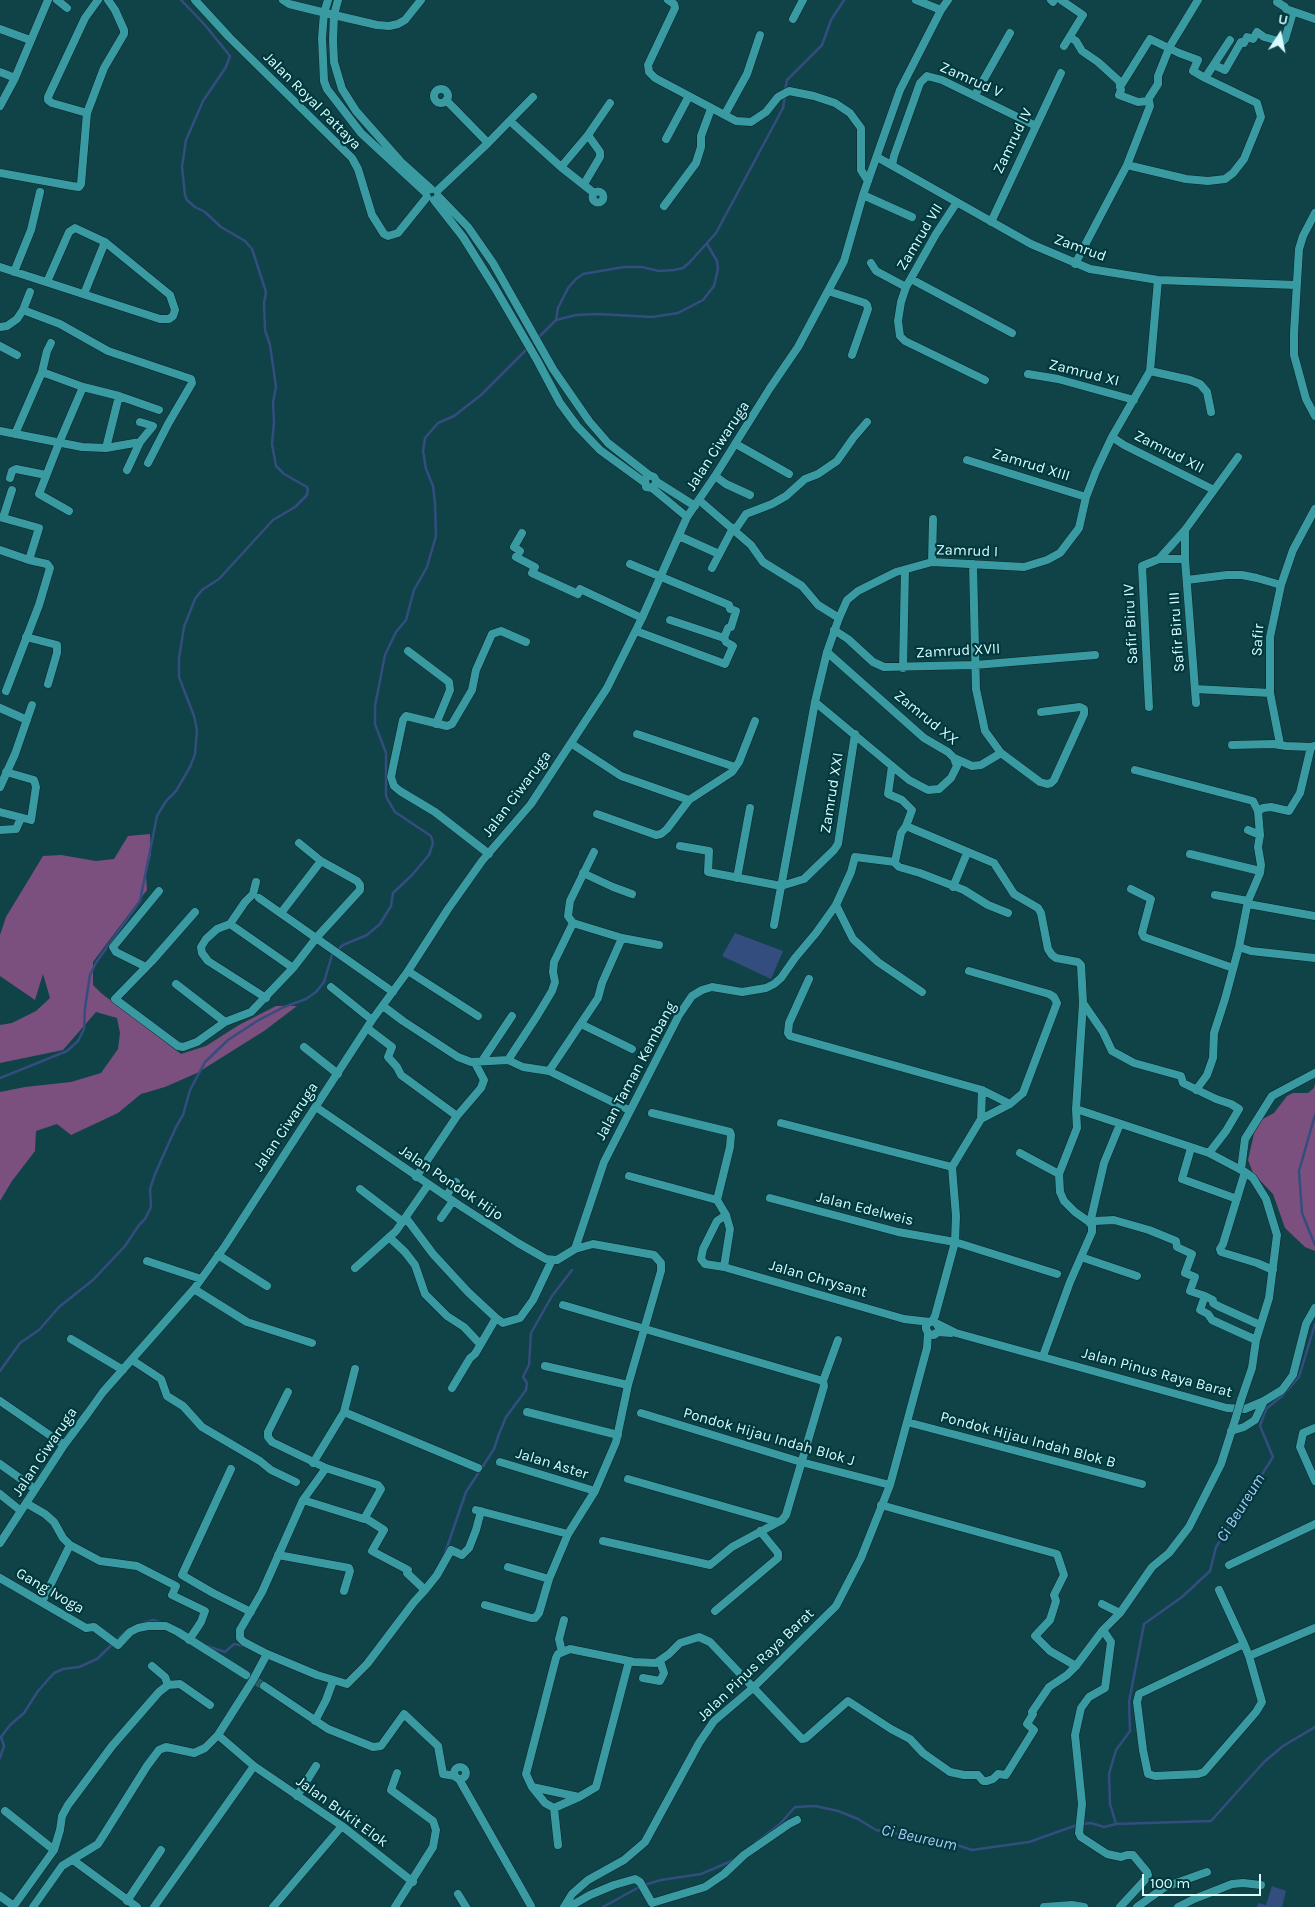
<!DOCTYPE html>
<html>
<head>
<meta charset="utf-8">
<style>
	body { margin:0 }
	#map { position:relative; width:1315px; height:1907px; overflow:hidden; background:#0f4348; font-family:Karla,sans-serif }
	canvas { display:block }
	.north { position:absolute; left:1255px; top:10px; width:50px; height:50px; -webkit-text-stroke:4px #00393d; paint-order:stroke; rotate:11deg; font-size:14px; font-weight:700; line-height:20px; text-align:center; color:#d9fbfe }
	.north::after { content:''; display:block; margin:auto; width:18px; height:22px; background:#d9fbfe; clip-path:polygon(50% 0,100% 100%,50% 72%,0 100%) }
	.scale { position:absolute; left:1142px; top:1874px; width:119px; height:22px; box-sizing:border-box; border:2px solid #d9fbfe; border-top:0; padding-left:6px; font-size:15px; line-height:18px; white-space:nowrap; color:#d9fbfe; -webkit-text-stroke:4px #00393d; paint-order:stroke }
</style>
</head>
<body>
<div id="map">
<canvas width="1315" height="1907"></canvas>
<div class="north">U</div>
<div class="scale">100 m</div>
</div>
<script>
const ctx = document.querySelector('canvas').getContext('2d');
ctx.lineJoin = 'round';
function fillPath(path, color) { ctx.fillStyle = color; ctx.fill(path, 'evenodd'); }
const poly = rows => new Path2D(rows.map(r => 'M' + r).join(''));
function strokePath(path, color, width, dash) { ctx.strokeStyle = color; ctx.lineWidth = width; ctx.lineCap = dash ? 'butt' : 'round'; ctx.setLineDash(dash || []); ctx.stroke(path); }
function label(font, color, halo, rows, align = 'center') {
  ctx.font = font + ' Karla,sans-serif'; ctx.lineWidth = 4.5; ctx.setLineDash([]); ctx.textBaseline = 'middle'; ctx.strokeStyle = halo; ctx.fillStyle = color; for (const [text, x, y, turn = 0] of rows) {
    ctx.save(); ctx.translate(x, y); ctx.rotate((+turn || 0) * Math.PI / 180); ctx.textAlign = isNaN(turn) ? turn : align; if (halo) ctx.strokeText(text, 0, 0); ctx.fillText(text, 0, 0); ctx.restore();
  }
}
const forest = poly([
	[150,834,151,854,146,876,147,890,93,962,93,985,101,993,181,1054,206,1046,239,1025,276,1006,297,1006,264,1031,197,1073,165,1087,141,1094,118,1113,71,1135,57,1124,36,1131,35,1151,12,1181,0,1201,0,1092,25,1087,71,1082,101,1073,118,1049,120,1033,117,1018,96,1012,63,1050,0,1063,0,1025,12,1023,36,1011,50,998,43,974,35,1000,0,976,0,935,6,917,43,856,61,855,96,861,114,859,128,836],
	[1315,1084,1315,1251,1305,1247,1285,1228,1273,1194,1253,1173,1248,1160,1256,1125,1261,1120,1274,1113,1287,1096,1293,1093,1308,1093,1314,1088]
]);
const water = poly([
	[735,933,783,951,771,979,722,956],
	[1272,1886,1286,1891,1282,1907,1257,1907,1258,1903,1266,1905]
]);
const stream = poly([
	[785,90,787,80,822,45,831,20,844,0],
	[556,320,558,308,568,288,576,279,583,274,624,267,642,267,659,271,674,270,683,268,689,263,716,233,783,108,785,96],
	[0,1078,67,1051,78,1041,84,1029,85,1008,90,975,97,961,140,901,157,816,166,801,176,791,190,767,195,754,197,730,194,716,179,677,179,658,184,627,195,599,202,590,219,579,273,520,295,507,307,495,308,490,307,487,284,474,276,466,272,444,274,422,273,402,276,387,270,345,265,330,264,303,266,292,252,249,245,241,221,227,205,212,195,207,187,200,185,195,182,167,186,140,203,101,226,67,230,56,205,25,181,0],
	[1315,1115,1299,1171,1302,1213,1315,1245],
	[0,1371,20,1343,39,1330,59,1307,93,1280,125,1246,139,1225,145,1219,151,1207,150,1189,155,1174,176,1127,183,1115,190,1090,205,1062,228,1040,257,1021,284,1007,306,999,316,992,324,982,332,955,343,945,367,935,380,924,391,906,393,893,412,875,429,855,433,843,431,836,395,812,388,800,386,796,386,753,375,724,375,706,385,655,396,632,406,620,414,590,427,567,436,536,435,503,433,486,426,469,423,451,425,438,438,423,454,416,481,395,556,320,576,315,598,314,652,317,678,313,703,300,714,286,718,269,717,261,707,244],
	[445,1553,466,1492,494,1449,499,1434,506,1417,526,1390,527,1383,523,1377,529,1365,531,1333,552,1296,572,1270],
	[141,1624,153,1620,162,1623],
	[207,1646,225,1652,234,1644,245,1646],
	[270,1659,285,1665],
	[0,1758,4,1746,1,1737,10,1725,24,1713,38,1691,54,1673,63,1669,79,1667,97,1659,125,1632],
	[1083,1824,1091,1823,1104,1827,1116,1824,1110,1804,1109,1774,1116,1750,1130,1731,1129,1702,1144,1624,1182,1597,1210,1571,1216,1547,1273,1457,1260,1426,1266,1409,1282,1396,1299,1377,1315,1324],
	[1116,1824,1211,1821,1264,1762,1283,1746,1315,1727],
	[755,1843,780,1824,795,1807,815,1806,838,1811,858,1819,876,1830,954,1844,972,1850,1029,1842,1077,1825],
	[603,1907,641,1886,661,1880,701,1874,734,1860]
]);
const minorTunnel = poly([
	[246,1675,264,1686]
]);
const minor = poly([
	[57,0,67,8],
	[195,0,229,37,352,158,358,169,372,215,384,234,388,236,398,233,427,197],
	[283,0,289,4,334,15,377,25,389,26,398,24,405,20,421,0],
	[328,0,324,13,322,38,324,81,327,89,361,133,426,193],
	[338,0,334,15,333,40,334,62,342,89,356,111,401,162,431,189],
	[668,0,674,4,675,8,648,65,649,72,655,78,736,121,751,122,766,112,778,97,789,91,814,96,835,103,850,113,861,128,861,170,868,181],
	[916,0,941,10],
	[1051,0,1053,2,1054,0],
	[1061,0,1083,15,1064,46],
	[1278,0,1277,2,1285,7,1286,9,1315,19],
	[793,19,803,0],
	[0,29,30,40],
	[1070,37,1076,41,1082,51,1098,62,1119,81,1121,90,1119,95,1138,102,1149,101,1150,106,1127,165,1075,264],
	[1214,65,1225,70,1241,42,1244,43,1247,37,1253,39,1257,32,1264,37,1282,42,1285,39,1293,12],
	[0,72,15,78],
	[1120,87,1150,39,1179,53,1198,60,1193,71,1205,78],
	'434 96a7 7 0 1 1 14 0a7 7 0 1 1-14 0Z',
	[975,95,1010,33],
	[1149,98,1158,84,1158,76,1170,46,1198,0],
	[0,106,15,78,48,0],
	[87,113,52,103,48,100,48,97,85,18,98,0],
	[725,114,747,74,760,35],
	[510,121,561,167,594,193],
	[666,139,689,96],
	[488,143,533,97],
	[877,157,1031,244,1090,269,1158,280,1296,285],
	[892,165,894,156,920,83,927,76,942,80,1036,126],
	[1127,165,1186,179,1208,181,1225,179,1233,173,1244,159,1261,117,1257,103,1205,78,1230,40],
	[561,167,588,135,610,103],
	[0,173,72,186,79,187,81,184,87,113,104,68,124,34,124,30,115,10,108,0],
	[584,184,600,157,600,152,588,135],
	[437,191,488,143,446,100],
	'592.5 197a5.5 5.5 0 1 1 11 0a5.5 5.5 0 1 1-11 0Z',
	[863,195,912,217],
	[438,196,468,227,493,263,553,369,589,421,608,443,649,475],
	[434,200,463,237,495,288,537,360,560,403,577,426,600,450,644,482],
	[957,202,936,234,906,287,901,302,898,321,900,336,905,341,985,380],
	[664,206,696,163,701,147,701,136,711,109],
	[1315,213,1303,236,1299,249,1294,333,1294,355,1306,399,1315,416],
	[991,222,1061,73],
	[871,263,876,271,906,287],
	[0,267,160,319,169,319,173,316,175,310,170,295,105,242,75,228,69,232,47,282],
	[14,272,31,230,40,192],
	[911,279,1012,333],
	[828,291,865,303,867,305,868,309,852,355],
	[84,294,105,242],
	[23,310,30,292],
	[0,327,7,326,17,319,23,310,60,324,108,351,191,379,192,383,168,424,148,463],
	[0,346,17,355],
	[1150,371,1190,380,1200,384,1207,392,1211,412],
	[42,372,83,387,119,396,106,448],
	[1028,374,1058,379,1134,400],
	[119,396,159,410],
	[0,431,82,447,106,448,140,442,153,426,140,422],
	[15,434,42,372,47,351,51,343],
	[1112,437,1124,445,1214,490],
	[736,444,789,474],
	[967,460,1086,497],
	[127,470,140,442],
	[715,476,726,484,750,495],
	[10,478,12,471,16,469,46,475],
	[657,482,695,506],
	[652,488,657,482,654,477,649,475,645,479,646,487,652,488,687,517],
	[699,500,751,545,763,562,802,586,818,605,839,618],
	[69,511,39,494,59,443,83,387],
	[0,517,39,528,29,560,0,550],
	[3,518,12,490],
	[735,530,746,514,772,504,786,496,805,479,818,474,837,461,854,437,867,422],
	[522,533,514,547,520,551,516,557,535,567,532,573,578,594,580,589,642,618],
	[679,536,719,554],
	[1159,559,1185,559],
	[932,562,933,519],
	[630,564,729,605,730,609,736,611,731,627,728,628,724,638,670,620],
	[973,564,976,689,985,731,1001,753,1040,782,1047,784,1051,783,1054,780,1084,714,1084,709,1080,707,1041,712],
	[712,568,733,528],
	[1187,580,1227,575,1242,575,1257,578,1281,585],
	[834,630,848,639,873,662,884,667,975,665,1095,655],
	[636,631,725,664,733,646,726,642,724,638],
	[26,637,57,645,57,653,48,684],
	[408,651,449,682,450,690,448,695,436,724],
	[903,668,905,570],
	[1195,689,1270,693],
	[6,691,39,605,50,568,47,564,29,560],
	[815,702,892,766,909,780,928,790,939,789,951,778,957,766,954,758,948,752,924,738,827,652],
	[1196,703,1185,559,1185,530,1238,457],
	[1149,707,1142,566,1159,559,1185,530],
	[0,708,27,720],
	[637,734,735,767],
	[572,744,621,776,689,800,732,772,739,762,755,721],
	[1280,744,1270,693,1270,637,1281,585,1293,550,1315,509],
	[1232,745,1273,744,1286,746,1311,747,1314,746],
	[954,758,972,766,981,765,1001,753],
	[1135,770,1253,801,1258,811,1260,835,1258,847,1261,865,1260,873,1248,901,1239,947,1225,999,1214,1033,1213,1058,1207,1075,1196,1090],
	[0,787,15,754,32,705],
	[1258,811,1263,808,1271,807,1289,811,1300,793,1311,747],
	[0,812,31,820,36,787,34,780,6,772],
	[597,814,656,835,661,834,667,829,689,800],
	[906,826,994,863,1014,894,1038,908,1041,913,1048,949,1052,955,1056,958,1078,962,1081,965,1083,1003,1076,1109,1077,1128,1059,1174,1060,1192,1064,1201,1075,1212,1092,1224,1092,1232,1070,1282,1043,1356],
	[0,830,16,829,21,818],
	[1248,830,1260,835],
	[680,846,709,851,708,872,781,886,804,879,834,850,838,844,855,734],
	[489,854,435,812,400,791,394,786,391,777,393,767,403,720,406,716,447,726,452,724,472,690,476,670,492,634,501,631,526,642],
	[1190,854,1260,871],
	[894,862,899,867,920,873,964,890,988,905,1008,913],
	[583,873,613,887,632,894],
	[737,878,750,808],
	[256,882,253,894,245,902,230,924,217,929,206,939,201,947,202,953,208,961,266,998],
	[953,887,967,853],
	[1131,889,1151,899,1142,933,1144,937,1233,968],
	[1215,895,1248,901],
	[259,898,393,992],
	[1248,904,1315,916],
	[836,905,853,939,878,962,922,992],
	[195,912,152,961,115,999,178,1046,183,1047,197,1042,225,1022,251,1012,293,968,317,937,360,890,360,885,357,881,321,861,299,843],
	[281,913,321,861],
	[230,924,293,968],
	[774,925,815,702,827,652,839,618,847,600,858,591,896,572,932,562,1024,567,1047,560,1060,553,1079,528,1086,497,1096,471,1112,437,1150,371,1158,280],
	[622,938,659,945],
	[1239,947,1251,951,1315,958],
	[146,967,116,952,113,947,159,891],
	[408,971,478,1016],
	[969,971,1049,994,1054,997,1057,1003,1023,1093,1010,1104,981,1119],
	[809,979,789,1023,788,1033,790,1036,982,1090,1010,1104],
	[176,984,225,1022],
	[331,987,372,1020],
	[1083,1003,1103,1032,1112,1051,1134,1063,1181,1076,1183,1083,1216,1099,1231,1104,1239,1109,1226,1131,1209,1153,1245,1172,1253,1178,1266,1199,1277,1235,1269,1298,1256,1340,1252,1368,1241,1400],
	[383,1006,403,1021,458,1057,471,1062,508,1060,537,1016,552,991,555,982,553,972,554,962,573,923,568,916,570,901,594,852],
	[581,1024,632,1049],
	[367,1028,392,1047,388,1057,397,1067,401,1075,457,1116],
	[304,1047,338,1074],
	[508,1060,523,1067,549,1071,598,998,602,983,622,938,573,923],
	[482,1061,512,1016],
	[549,1071,629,1110],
	[316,1107,459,1205,518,1243,546,1259,557,1260,575,1249,593,1244,654,1255,661,1263,661,1271,628,1385,616,1442,595,1491,568,1534,549,1579,539,1613,535,1618,531,1618,485,1605],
	[1076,1109,1209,1153],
	[652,1113,730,1132,731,1135,730,1147,717,1200],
	[781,1123,952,1167],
	[1191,1148,1182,1179,1237,1199],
	[1020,1153,1059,1174],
	[1241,1170,1245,1139,1272,1096,1315,1073],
	[1245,1172,1223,1244,1220,1249,1221,1252,1257,1263,1273,1270],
	[629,1176,717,1200],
	[416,1177,457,1116,481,1088,484,1080,475,1063],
	[360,1189,403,1222],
	[446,1196,456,1182],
	[770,1198,898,1232,955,1242,1057,1274],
	[717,1200,726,1215,730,1229,724,1267],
	[726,1215,717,1221,703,1249,701,1259,705,1264,724,1267,904,1319,930,1322],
	[406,1218,433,1254,468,1292,496,1318],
	[441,1218,453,1201],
	[1090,1223,1104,1163,1120,1124],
	[1092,1224,1095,1221,1114,1220,1149,1230,1176,1241,1177,1247,1192,1254,1185,1273,1195,1277,1190,1291,1205,1296,1200,1310,1208,1314,1212,1320,1256,1340],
	[389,1237,405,1252,415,1265,425,1294,447,1316,464,1327,480,1344],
	[575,1249,604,1162,679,1015,692,996,702,990,712,987,742,992,766,988,774,984,781,978,795,958,816,933,836,905,851,872,855,857,895,862,901,833,906,826,912,810,902,800,888,794,892,766],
	[218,1255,267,1286],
	[1081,1257,1137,1276],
	[147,1261,201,1279],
	[355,1268,396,1231,428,1185],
	[194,1289,247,1322,312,1343],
	[1205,1296,1213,1300,1213,1303,1218,1306,1260,1325],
	[563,1305,823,1381],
	[932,1321,935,1316,955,1242,956,1216,952,1167,981,1119,982,1090],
	[938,1324,956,1333,1227,1408,1245,1409,1264,1401,1282,1390,1293,1375,1306,1324,1315,1308],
	[938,1332,939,1328,936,1323,932,1321,926,1325,926,1329,929,1334,934,1335,938,1332,951,1333],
	[71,1339,123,1370],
	[132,1360,161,1379,167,1396,183,1406,202,1427,260,1461,271,1470,296,1482],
	[545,1366,628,1385],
	[452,1388,470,1358,475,1354,496,1318,503,1323,520,1318,533,1300,552,1260],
	[288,1392,268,1432,268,1437,272,1442,326,1468,378,1485,381,1489,364,1519,303,1500],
	[0,1401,64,1445],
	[344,1412,478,1468],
	[527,1412,618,1435],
	[641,1413,801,1462,890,1485],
	[907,1422,1142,1484],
	[1315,1428,1303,1433,1300,1447,1315,1481],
	[1231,1431,1244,1427,1255,1420,1264,1401],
	[500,1462,595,1491],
	[313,1463,344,1412,355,1369],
	[0,1464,35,1489],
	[326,1468,303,1500,262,1592,240,1630,240,1638,244,1642,267,1654,317,1675,347,1684,367,1664,414,1602,425,1590],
	[231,1469,182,1575,213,1593,251,1612],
	[628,1479,778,1522],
	[0,1494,21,1511],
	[26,1503,45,1514,54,1522,63,1538,70,1545,100,1561,137,1566,176,1586,172,1595,205,1611,201,1622,189,1640],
	[881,1505,1057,1554,1064,1575,1054,1595,1056,1601,1050,1620,1035,1636,1050,1651,1076,1666],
	[476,1510,568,1534],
	[365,1518,384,1530,372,1551,408,1570,407,1573,425,1590,437,1575,451,1550,462,1555,469,1548,476,1530,481,1511],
	[603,1541,710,1565,732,1547,782,1520,786,1515,824,1386,823,1381,838,1340],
	[0,1543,64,1445,88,1413,103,1392,194,1289,225,1246,372,1020,408,971,448,909,482,861,531,804,607,688,642,618,687,517,715,476,770,388,798,347,844,261,863,195,900,90,941,10,948,0],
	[278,1555,349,1568,350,1571,344,1591],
	[1229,1565,1315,1524],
	[508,1567,549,1579],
	[0,1578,86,1628,94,1627,118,1645,130,1632,138,1628,148,1626,166,1626,178,1632,246,1675],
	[1219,1590,1244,1644,1249,1656,1262,1702,1256,1712,1204,1772,1198,1774,1155,1776,1148,1774,1143,1750,1137,1702,1139,1694,1244,1644],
	[42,1602,70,1545],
	[1102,1604,1120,1613],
	[715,1611,778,1558,778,1553,760,1531],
	[1103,1630,1111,1642,1105,1688,1089,1697,1081,1708,1075,1735,1082,1804,1079,1833,1081,1837,1107,1854,1121,1857,1127,1855,1133,1855,1147,1872,1148,1875,1144,1881,1120,1907],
	[562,1652,559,1639,564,1620],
	[1249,1656,1315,1628],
	[629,1661,596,1787,579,1797,532,1787,526,1774,556,1658,558,1654,570,1649,629,1661,634,1662,656,1663,669,1654,680,1643,699,1637,710,1642,802,1739,806,1738,848,1701,891,1729,910,1739,923,1753,950,1772,964,1775,978,1775,983,1781,987,1781,993,1779,998,1774,1006,1775,1034,1730,1027,1724,1033,1714,1032,1712,1049,1687,1067,1675,1076,1666,1103,1630,1120,1613,1152,1567,1169,1553,1189,1527,1221,1464,1236,1417],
	[152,1666,165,1677,168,1685],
	[643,1678,660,1681,664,1673,660,1661],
	[264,1686,328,1729,373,1747,381,1746,404,1714,438,1746,443,1774,455,1776],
	[315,1721,326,1700,333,1681],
	[218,1735,254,1766,342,1826,413,1882],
	'454 1773a6 6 0 1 1 12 0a6 6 0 1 1-12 0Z',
	[459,1779,531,1906],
	[532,1787,545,1803,554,1808,579,1797],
	[297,1796,316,1766],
	[554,1808,558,1845],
	[5,1811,54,1850],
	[73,1860,137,1907],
	[458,1894,466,1907],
	[0,1896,14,1906],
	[127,1901,161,1850],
	[13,1907,54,1850,60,1830,62,1816,68,1805,112,1746,159,1692,168,1685,180,1684,210,1705],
	[33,1907,62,1866,98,1844,147,1766,159,1750,166,1747,194,1753,205,1748,218,1735,253,1680,267,1654],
	[154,1907,254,1766],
	[273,1907,342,1826],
	[395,1907,433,1847,436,1830,433,1821,391,1790,397,1773],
	[564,1907,572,1894,588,1880,624,1860,645,1842,699,1743,714,1721,754,1687,836,1606,861,1558,890,1485,927,1348,928,1333],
	[569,1907,590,1895,614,1885,635,1879,640,1882,652,1903,705,1887,724,1874,744,1855,789,1824,797,1820],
	[1044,1907,1072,1905,1084,1907],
	[1137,1907,1165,1887,1207,1872],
	[1178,1907,1194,1899,1232,1884,1243,1883,1261,1885]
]);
const minorBridge = poly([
	[1236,1417,1241,1400]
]);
const streetNames = [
	["Zamrud V",971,80,24],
	["Jalan Royal Pattaya",312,101,45],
	["Zamrud IV",1013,141,-64],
	["Zamrud VII",920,237,-59],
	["Zamrud",1080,248,20],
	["Zamrud XI",1084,373,14],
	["Jalan Ciwaruga",718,446,-57],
	["Zamrud XII",1169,452,27],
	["Zamrud XIII",1031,465,17],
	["Zamrud I",967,551,2],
	["Safir Biru IV",1131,624,-93],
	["Safir Biru III",1177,632,-94],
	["Safir",1258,640,-86],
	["Zamrud XVII",958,651,-3],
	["Zamrud XX",926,718,39],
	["Zamrud XXI",832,793,-81],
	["Jalan Ciwaruga",517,794,-53],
	["Jalan Taman Kembang",636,1071,-62],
	["Jalan Ciwaruga",286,1127,-56],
	["Jalan Pondok Hijo",451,1183,34],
	["Jalan Edelweis",865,1209,14],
	["Jalan Chrysant",818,1279,16],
	["Jalan Pinus Raya Barat",1157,1373,15],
	["Pondok Hijau Indah Blok J",769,1437,16],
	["Pondok Hijau Indah Blok B",1028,1440,15],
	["Jalan Ciwaruga",45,1452,-56],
	["Jalan Aster",552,1464,17],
	["Gang Ivoga",50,1591,30],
	["Jalan Pinus Raya Barat",756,1665,-44],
	["Jalan Bukit Elok",342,1812,36]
];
const waterNames = [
	["Ci Beureum",1241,1508,-58],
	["Ci Beureum",919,1838,12]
];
fillPath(forest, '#7b507f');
fillPath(water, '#344d7f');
strokePath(stream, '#344d7f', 2.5);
strokePath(minorTunnel, '#2d5f63', 8, [8, 4]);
strokePath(minor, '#09272a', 9);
strokePath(minor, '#3a9aa2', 8);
strokePath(minorBridge, '#09272a', 9, []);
strokePath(minorBridge, '#3a9aa2', 8);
label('15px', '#d9fbfe', '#00393d', streetNames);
label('italic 16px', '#b0c8f8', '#00393d', waterNames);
</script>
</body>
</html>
